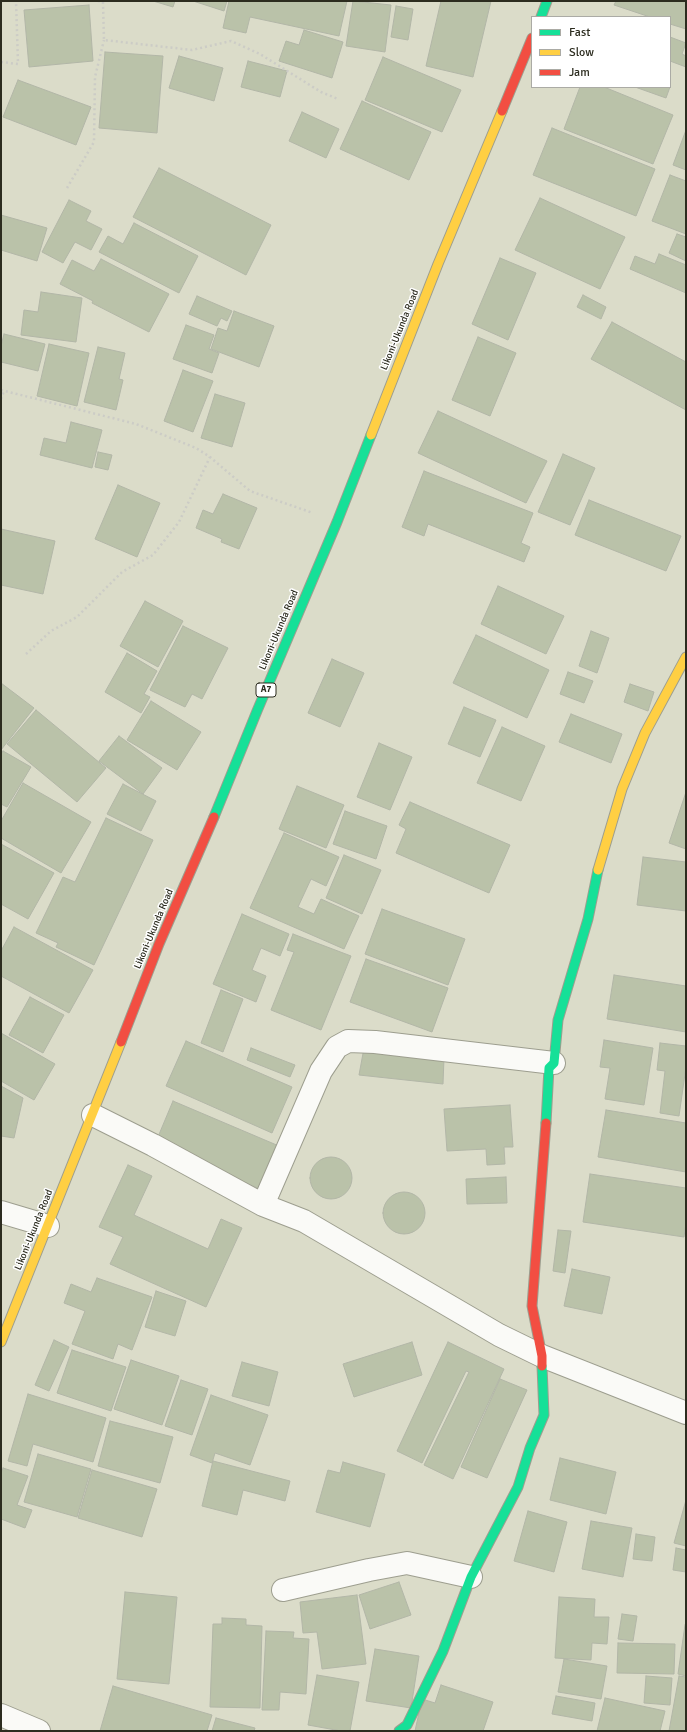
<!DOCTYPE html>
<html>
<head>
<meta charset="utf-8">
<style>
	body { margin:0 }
	#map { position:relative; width:687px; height:1732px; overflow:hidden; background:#dbdcc9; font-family:Signika,sans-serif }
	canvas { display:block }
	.frame { position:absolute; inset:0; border:2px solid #2c2c1f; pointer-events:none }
	.legend { position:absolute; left:531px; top:16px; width:140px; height:72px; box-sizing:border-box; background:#fff; border:1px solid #ababa5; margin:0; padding:5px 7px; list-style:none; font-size:12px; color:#2c2c1f }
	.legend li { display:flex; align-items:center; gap:8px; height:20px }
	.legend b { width:20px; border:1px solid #ababa5 }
</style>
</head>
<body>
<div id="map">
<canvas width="687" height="1732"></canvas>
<div class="frame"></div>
<ul class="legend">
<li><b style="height:5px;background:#16e098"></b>Fast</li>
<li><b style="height:5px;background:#ffcf43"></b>Slow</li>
<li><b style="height:5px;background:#f24e42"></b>Jam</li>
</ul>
</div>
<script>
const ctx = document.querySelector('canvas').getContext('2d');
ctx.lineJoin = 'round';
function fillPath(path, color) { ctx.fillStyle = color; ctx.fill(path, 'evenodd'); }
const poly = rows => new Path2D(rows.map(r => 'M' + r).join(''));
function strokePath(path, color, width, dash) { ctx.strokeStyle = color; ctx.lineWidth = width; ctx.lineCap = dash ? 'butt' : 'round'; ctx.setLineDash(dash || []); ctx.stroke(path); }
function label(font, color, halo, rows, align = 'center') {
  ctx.font = font + ' Signika,sans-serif'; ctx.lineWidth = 3; ctx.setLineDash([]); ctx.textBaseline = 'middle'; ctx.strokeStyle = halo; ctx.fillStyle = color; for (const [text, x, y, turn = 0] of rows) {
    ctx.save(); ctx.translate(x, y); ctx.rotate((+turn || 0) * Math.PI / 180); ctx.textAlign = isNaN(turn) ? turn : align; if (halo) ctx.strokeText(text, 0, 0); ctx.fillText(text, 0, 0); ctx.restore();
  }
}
const building = poly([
	[153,1,175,1,173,7,153,1],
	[193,1,227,1,224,11,193,1],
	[229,1,347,1,339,36,250,17,246,33,223,28,229,1],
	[353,1,391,5,385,52,346,46,353,1],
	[441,1,491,1,473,77,426,66,441,1],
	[616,1,686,1,686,29,670,24,670,17,650,17,614,5,616,1],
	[89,5,93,61,29,67,24,10,89,5],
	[396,6,413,9,408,40,391,37,396,6],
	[304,30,343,42,332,78,279,61,286,41,299,45,304,30],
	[670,37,686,43,682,54,686,56,686,67,670,61,670,37],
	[105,52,163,56,157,133,99,128,105,52],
	[179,56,223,68,214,101,169,88,179,56],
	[383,57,461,90,442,132,365,100,383,57],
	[248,61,287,71,280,97,241,87,248,61],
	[18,80,91,107,76,145,3,117,18,80],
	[580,87,604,87,673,115,653,164,564,129,580,87],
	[635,87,670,87,666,98,635,87],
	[362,101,431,132,409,180,340,149,362,101],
	[302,112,339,129,326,158,289,141,302,112],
	[552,128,655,169,636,216,533,175,552,128],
	[686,130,686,170,673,165,686,130],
	[159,168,271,225,246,275,133,217,159,168],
	[670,175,686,181,686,234,652,221,670,175],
	[540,198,625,237,600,289,515,250,540,198],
	[69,200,91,211,86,221,102,229,91,250,75,242,63,263,42,252,69,200],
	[1,215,47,228,37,261,1,250,1,215],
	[134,223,198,256,179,293,99,252,108,236,123,244,134,223],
	[677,234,686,237,686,261,669,253,677,234],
	[659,254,686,265,686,293,630,269,635,256,655,264,659,254],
	[500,258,536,273,508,340,472,324,500,258],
	[101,259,169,294,149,332,92,303,93,301,60,284,72,260,94,271,101,259],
	[41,292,82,298,76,342,21,335,24,310,38,312,41,292],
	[583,295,606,307,601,319,577,307,583,295],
	[197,296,232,311,227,321,221,318,217,326,189,314,197,296],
	[234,311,274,326,259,367,211,349,218,328,227,331,234,311],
	[612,322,686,362,686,410,591,359,612,322],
	[186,325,214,335,209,349,219,353,212,373,173,359,186,325],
	[4,334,45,344,38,371,1,362,1,346,4,334],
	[478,337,516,353,490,416,452,400,478,337],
	[49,344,89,353,77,406,37,396,49,344],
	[98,347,125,353,119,379,123,380,116,410,84,402,98,347],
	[183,370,213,381,193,432,164,421,183,370],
	[215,394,245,403,232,447,201,438,215,394],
	[438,411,547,461,526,503,418,453,438,411],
	[71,422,102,430,92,468,40,455,44,438,66,443,71,422],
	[98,452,112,455,108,470,95,467,98,452],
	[563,454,595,468,570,525,538,512,563,454],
	[424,471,533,513,521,543,530,547,524,562,428,524,424,536,402,527,424,471],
	[118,485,160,503,137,557,95,539,118,485],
	[223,494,257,508,239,549,221,542,222,539,196,528,203,510,213,514,223,494],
	[589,500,681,536,666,571,575,535,589,500],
	[1,529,55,541,43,594,1,585,1,529],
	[498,586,564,616,546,654,481,624,498,586],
	[145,601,183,621,158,667,120,646,145,601],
	[183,626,228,648,202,699,192,694,185,707,150,690,183,626],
	[591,631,609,638,597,673,579,666,591,631],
	[476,635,549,670,527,718,453,683,476,635],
	[127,653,157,671,144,694,150,697,141,713,105,692,127,653],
	[332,659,364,673,340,727,308,713,332,659],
	[568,672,593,681,584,703,560,694,568,672],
	[1,683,34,708,1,750,1,683],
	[630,684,654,692,648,711,624,702,630,684],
	[151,701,201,732,177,770,127,740,151,701],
	[464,707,496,720,480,757,448,744,464,707],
	[36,710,106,768,77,802,7,744,36,710],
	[571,714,622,734,611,763,559,742,571,714],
	[502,727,545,746,521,801,477,783,502,727],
	[119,736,162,768,143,794,99,761,119,736],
	[379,743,412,757,390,810,357,797,379,743],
	[3,751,31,767,7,807,1,804,1,754,3,751],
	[23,783,91,822,61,873,1,838,1,821,23,783],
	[123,784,156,801,141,831,107,814,123,784],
	[297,786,344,805,326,848,279,829,297,786],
	[686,792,686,849,669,843,686,792],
	[410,802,510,845,489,893,396,853,406,829,399,825,410,802],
	[345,811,387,826,376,859,333,844,345,811],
	[106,818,153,840,94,965,56,947,58,943,36,933,63,877,75,882,106,818],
	[284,833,339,857,326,886,311,879,298,907,314,914,321,899,359,916,344,949,250,908,284,833],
	[1,844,54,873,28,919,1,904,1,844],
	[344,855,381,870,362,914,326,898,344,855],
	[643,857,686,862,686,911,637,905,643,857],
	[382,909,465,939,448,985,365,954,382,909],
	[242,914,289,934,280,956,261,948,252,970,266,976,256,1002,213,984,242,914],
	[14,927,93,970,69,1013,1,976,1,951,14,927],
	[293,934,351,956,321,1030,271,1010,294,952,287,950,293,934],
	[366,959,448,988,432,1032,350,1002,366,959],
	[614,975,686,986,686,1032,607,1019,614,975],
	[221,990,243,999,223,1052,201,1043,221,990],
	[30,997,64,1015,43,1053,9,1035,30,997],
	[1,1033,55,1064,34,1100,1,1081,1,1033],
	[604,1040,653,1048,644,1105,605,1099,610,1068,600,1067,604,1040],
	[186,1041,292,1087,272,1133,166,1086,186,1041],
	[660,1043,686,1046,686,1067,679,1116,660,1113,665,1071,657,1070,660,1043],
	[251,1048,295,1065,290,1077,247,1060,251,1048],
	[364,1048,444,1058,443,1084,359,1075,364,1048],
	[1,1086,23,1098,14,1138,1,1136,1,1086],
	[173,1101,279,1146,260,1189,155,1144,173,1101],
	[510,1105,513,1147,504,1147,505,1164,487,1165,486,1149,447,1151,444,1109,510,1105],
	[606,1110,686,1123,686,1172,598,1157,606,1110],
	'310 1178a21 21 0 1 1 42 0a21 21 0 1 1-42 0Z',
	[128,1165,152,1176,134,1215,208,1249,221,1219,242,1228,206,1307,110,1264,123,1237,99,1227,128,1165],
	[590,1174,686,1188,686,1223,684,1237,583,1222,590,1174],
	[506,1177,507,1203,467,1204,466,1179,506,1177],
	'383 1213a21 21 0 1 1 42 0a21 21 0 1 1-42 0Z',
	[558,1230,571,1231,565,1273,553,1271,558,1230],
	[572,1269,610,1277,602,1314,564,1306,572,1269],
	[97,1278,152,1297,132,1350,118,1344,113,1359,72,1344,85,1311,64,1303,71,1284,91,1292,97,1278],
	[156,1291,186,1301,175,1336,145,1327,156,1291],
	[54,1340,69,1347,49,1391,35,1385,54,1340],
	[412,1342,422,1375,354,1397,343,1364,412,1342],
	[448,1342,504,1369,453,1479,424,1465,469,1372,466,1371,422,1463,397,1451,448,1342],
	[72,1350,126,1367,111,1411,57,1393,72,1350],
	[131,1360,179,1376,162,1425,114,1409,131,1360],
	[242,1362,278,1372,269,1406,232,1396,242,1362],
	[500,1379,527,1390,487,1478,461,1467,500,1379],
	[181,1380,208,1389,192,1435,165,1426,181,1380],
	[28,1394,106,1418,93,1462,33,1444,27,1466,8,1461,28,1394],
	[211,1395,268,1415,250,1465,215,1453,212,1463,190,1455,211,1395],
	[110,1421,173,1437,160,1483,98,1466,110,1421],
	[38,1454,91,1469,77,1517,24,1502,38,1454],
	[560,1458,616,1472,606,1514,550,1500,560,1458],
	[213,1461,290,1481,285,1501,243,1490,237,1515,202,1506,213,1461],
	[343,1462,385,1474,370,1527,316,1512,328,1470,340,1473,343,1462],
	[3,1468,28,1476,17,1505,32,1510,25,1528,1,1519,1,1473,3,1468],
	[92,1470,157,1489,142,1537,78,1518,92,1470],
	[686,1500,686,1546,674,1543,686,1500],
	[528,1511,567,1522,554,1572,514,1561,528,1511],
	[591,1521,632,1528,623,1577,582,1569,591,1521],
	[636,1534,655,1537,652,1561,633,1559,636,1534],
	[676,1548,686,1550,686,1572,673,1570,676,1548],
	[399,1582,411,1615,370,1629,359,1595,399,1582],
	[125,1592,177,1597,169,1684,117,1679,125,1592],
	[357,1595,366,1664,322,1669,317,1632,303,1633,300,1602,357,1595],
	[559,1597,595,1599,594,1617,609,1617,607,1644,592,1643,591,1660,555,1658,559,1597],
	[622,1614,637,1616,633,1641,618,1639,622,1614],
	[222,1618,246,1619,246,1625,262,1626,260,1708,210,1707,213,1624,222,1624,222,1618],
	[685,1625,686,1626,686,1676,678,1674,685,1625],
	[266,1631,294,1632,293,1638,309,1639,306,1694,280,1692,279,1710,262,1710,266,1631],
	[618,1643,675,1644,674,1674,617,1673,618,1643],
	[375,1649,419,1656,411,1708,366,1701,375,1649],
	[564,1659,607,1666,601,1699,558,1692,564,1659],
	[317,1675,359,1682,350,1731,341,1731,308,1725,317,1675],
	[646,1676,672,1678,670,1705,644,1703,646,1676],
	[679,1676,686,1677,686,1731,669,1731,679,1676],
	[441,1685,493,1702,483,1731,415,1731,422,1699,435,1703,441,1685],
	[113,1686,212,1715,207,1731,100,1731,113,1686],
	[556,1696,595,1703,592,1721,552,1714,556,1696],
	[605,1698,665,1711,660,1731,597,1731,605,1698],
	[216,1718,255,1728,254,1731,212,1731,216,1718]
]);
const path = poly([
	[98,1,103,2,104,40,192,50,231,41,260,54,321,92,338,99],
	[1,62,18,64,16,1],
	[67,188,94,142,95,77,104,40],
	[1,390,136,424,196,448,210,457,250,491,313,513],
	[1,399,4,391],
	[26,654,51,631,77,617,122,572,153,555,179,522,210,457]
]);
const street = poly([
	[93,1115,153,1145,263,1205,304,1221,499,1335,542,1356,686,1413],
	[263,1205,321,1071,337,1047,348,1041,375,1042,554,1063],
	[1,1212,48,1226],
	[283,1590,369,1570,407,1563,471,1577],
	[1,1715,39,1731]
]);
const fast = poly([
	[541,17,547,1],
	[214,817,257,711,337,522,371,435],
	[546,1123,549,1068,554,1063,558,1020,588,919,598,870],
	[399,1731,407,1725,443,1651,471,1577,518,1487,530,1448,544,1415,542,1366]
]);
const slow = poly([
	[371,435,438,264,502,111],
	[598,870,622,789,645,733,686,657],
	[1,1342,121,1042]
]);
const jam = poly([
	[502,111,532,38],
	[121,1042,159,944,214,817],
	[542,1366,542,1356,532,1306,546,1123]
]);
const shields = [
	[266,690,20]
];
const shieldNames = [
	["A7",266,690]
];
const streetNames = [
	["Likoni-Ukunda Road",400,330,-68],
	["Likoni-Ukunda Road",279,630,-67],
	["Likoni-Ukunda Road",154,929,-67],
	["Likoni-Ukunda Road",34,1230,-68]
];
fillPath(building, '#bac2a9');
strokePath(building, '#b2b6a7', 1);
strokePath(street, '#9d9e8f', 24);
strokePath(fast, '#9d9e8f', 11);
strokePath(slow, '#9d9e8f', 11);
strokePath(jam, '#9d9e8f', 11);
strokePath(path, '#ccccc6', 2.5, [2, 3]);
strokePath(street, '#fafaf7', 22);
strokePath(fast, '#16e098', 9);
strokePath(slow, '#ffcf43', 9);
strokePath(jam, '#f24e42', 9);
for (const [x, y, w] of shields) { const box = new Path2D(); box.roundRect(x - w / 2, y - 7, w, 14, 3); ctx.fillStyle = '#fff'; ctx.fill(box); strokePath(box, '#2c2c1f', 1); }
label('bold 9px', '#2c2c1f', null, shieldNames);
label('10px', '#2c2c1f', '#fff', streetNames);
</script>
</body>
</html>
